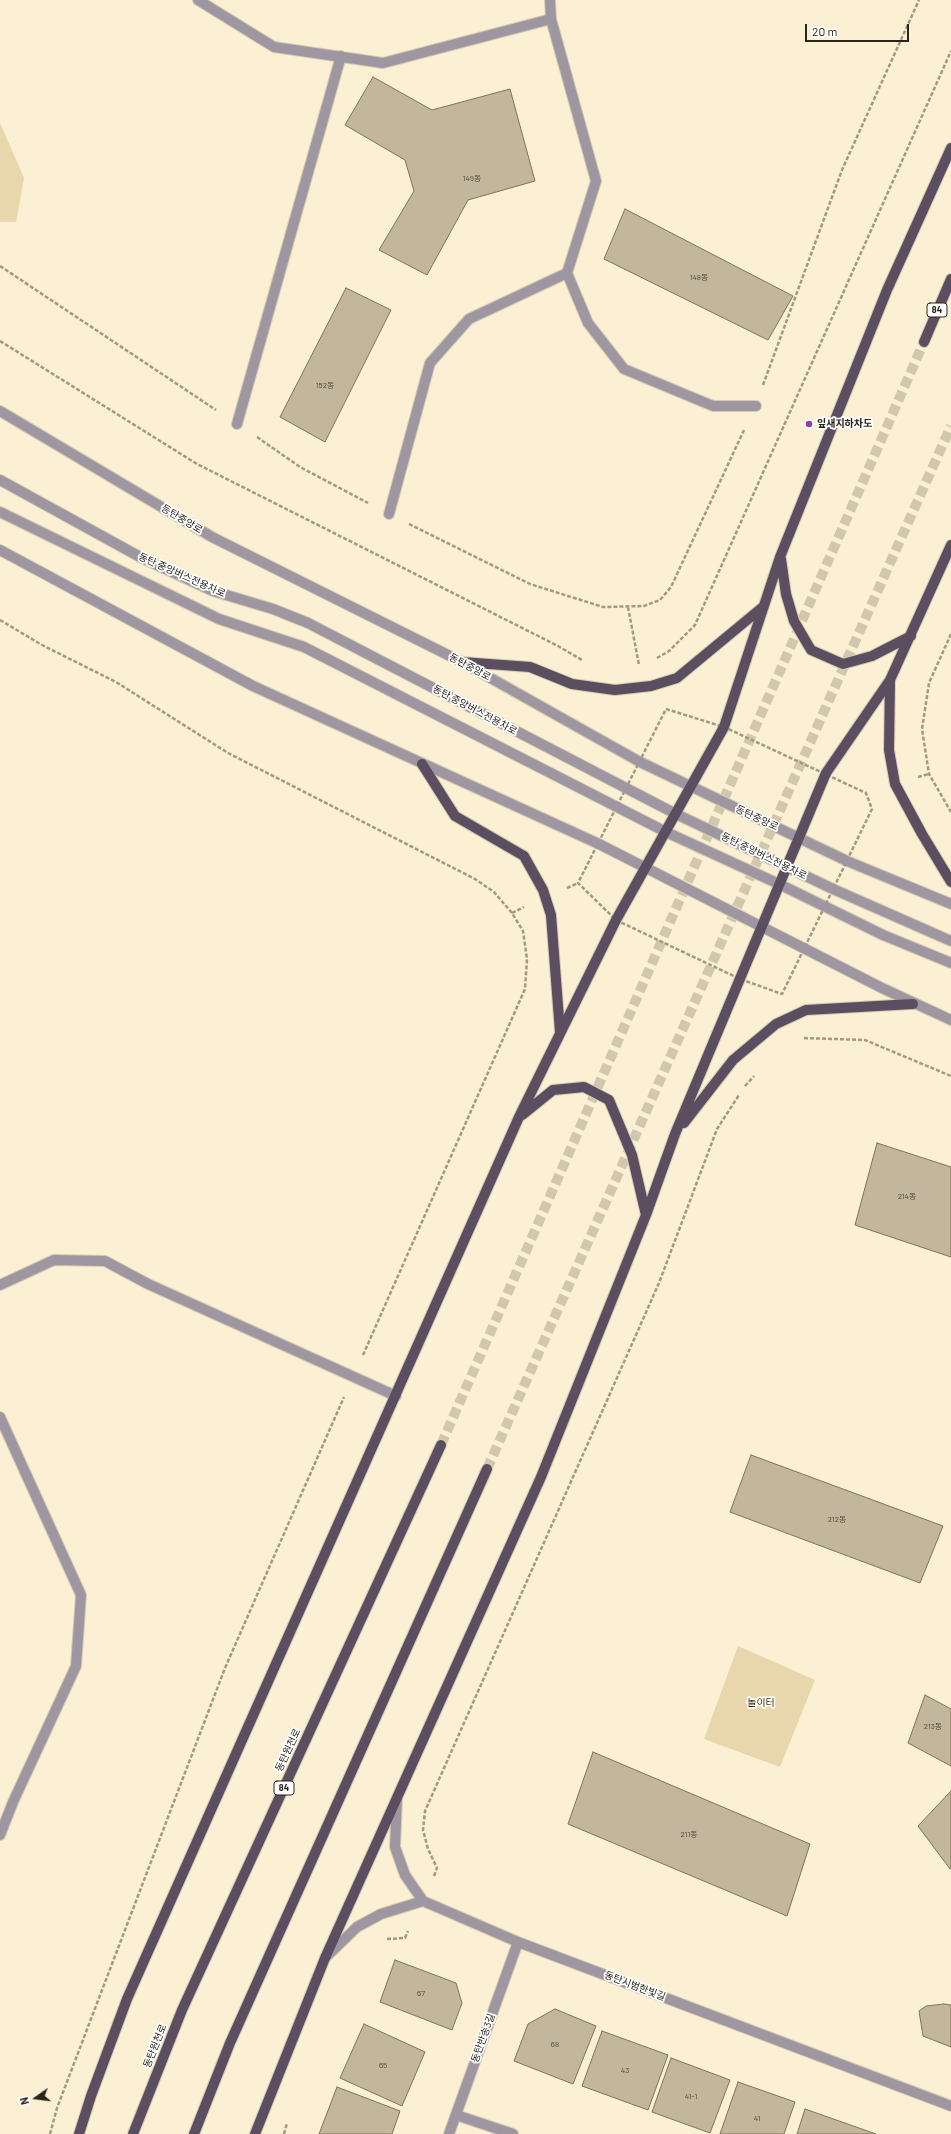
<!DOCTYPE html>
<html>
<head>
<meta charset="utf-8">
<style>
	body { margin:0 }
	#map { position:relative; width:951px; height:2134px; overflow:hidden; background:#fbf0d3; font-family:Barlow,sans-serif }
	canvas { display:block }
	.north { position:absolute; left:16px; top:2078px; width:40px; height:40px; -webkit-text-stroke:3px #fefefe; paint-order:stroke; rotate:256deg; font-size:11px; font-weight:700; line-height:16px; text-align:center; color:#28241a }
	.north::after { content:''; display:block; margin:auto; width:14px; height:18px; background:#28241a; clip-path:polygon(50% 0,100% 100%,50% 72%,0 100%) }
	.scale { position:absolute; left:805px; top:24px; width:104px; height:18px; box-sizing:border-box; border:2px solid #28241a; border-top:0; padding-left:5px; font-size:12px; line-height:14px; white-space:nowrap; color:#28241a; -webkit-text-stroke:3px #fefefe; paint-order:stroke }
</style>
</head>
<body>
<div id="map">
<canvas width="951" height="2134"></canvas>
<div class="north">N</div>
<div class="scale">20 m</div>
</div>
<script>
const ctx = document.querySelector('canvas').getContext('2d');
ctx.lineJoin = 'round';
function fillPath(path, color) { ctx.fillStyle = color; ctx.fill(path, 'evenodd'); }
const poly = rows => new Path2D(rows.map(r => 'M' + r).join(''));
function strokePath(path, color, width, dash) { ctx.strokeStyle = color; ctx.lineWidth = width; ctx.lineCap = dash ? 'butt' : 'round'; ctx.setLineDash(dash || []); ctx.stroke(path); }
function label(font, color, halo, rows, align = 'center') {
  ctx.font = font + ' Barlow,"Noto Sans KR",sans-serif'; ctx.lineWidth = 3.5; ctx.setLineDash([]); ctx.textBaseline = 'middle'; ctx.strokeStyle = halo; ctx.fillStyle = color; for (const [text, x, y, turn = 0] of rows) {
    ctx.save(); ctx.translate(x, y); ctx.rotate((+turn || 0) * Math.PI / 180); ctx.textAlign = isNaN(turn) ? turn : align; if (halo) ctx.strokeText(text, 0, 0); ctx.fillText(text, 0, 0); ctx.restore();
  }
}
const green = poly([
	[0,123,24,178,16,222,0,222],
	[738,1646,815,1680,780,1767,704,1739]
]);
const building = poly([
	[373,77,432,110,510,89,535,181,468,200,427,275,379,250,414,191,405,160,345,125,373,77],
	[625,209,793,296,768,340,604,259,625,209],
	[346,288,391,310,325,442,280,417,346,288],
	[877,1143,951,1167,951,1257,855,1225,877,1143],
	[751,1455,943,1526,920,1583,730,1512,751,1455],
	[925,1695,951,1709,951,1766,908,1743,925,1695],
	[593,1752,810,1844,787,1916,568,1824,593,1752],
	[951,1791,951,1868,950,1869,918,1826,951,1791],
	[395,1960,456,1983,462,2003,452,2030,380,2002,395,1960],
	[944,2004,951,2005,951,2047,923,2036,919,2011,926,2006,944,2004],
	[555,2009,596,2026,573,2084,514,2061,528,2024,555,2009],
	[364,2024,425,2052,402,2106,340,2078,364,2024],
	[602,2031,668,2055,648,2110,582,2086,602,2031],
	[671,2058,730,2080,710,2133,652,2112,671,2058],
	[738,2082,795,2102,784,2134,720,2134,738,2082],
	[337,2087,400,2111,392,2134,319,2134,337,2087],
	[805,2109,876,2134,797,2134,805,2109]
]);
const majorTunnel = poly([
	[441,1445,924,342],
	[487,1469,951,426]
]);
const path = poly([
	[0,266,216,410],
	[0,341,197,464,558,646,582,660],
	[763,385,842,170,919,0],
	[257,437,300,467,368,503],
	[409,524,530,584,603,607,644,606,660,600,671,587,744,430],
	[628,607,639,665],
	[0,620,42,645,116,682,228,753,475,879,494,892,512,913,523,931,527,959,525,989,363,1355],
	[951,634,929,683,922,729,929,774,951,812],
	[657,658,669,651,695,625,951,51],
	[666,709,724,727,866,793,872,809,782,994,740,979,616,920,578,883,666,709],
	[918,777,929,774],
	[567,888,578,883],
	[512,913,524,907],
	[804,1038,865,1040,951,1076],
	[745,1086,754,1076],
	[434,1876,437,1868,428,1849,423,1830,425,1811,659,1283,717,1129,739,1095],
	[387,1939,405,1938,408,1931],
	[50,2134,57,2108,225,1668,344,1397],
	[284,2134,287,2123]
]);
const minor = poly([
	[198,0,274,47,383,63,551,19],
	[550,0,551,19,596,181,567,273,588,323,624,369,713,406,756,406],
	[0,411,212,537,462,662,640,762,847,861,951,904],
	[237,424,341,56],
	[0,480,142,558,213,591,273,609,308,623,676,814,833,889,951,941],
	[0,512,219,619,304,647,666,832,779,884,883,935,951,963],
	[389,514,430,363,469,319,567,273],
	[0,550,253,686,599,844,882,988,951,1020],
	[0,1285,54,1260,105,1261,148,1284,396,1396],
	[0,1417,81,1595,76,1666,13,1802,0,1835],
	[397,1798,395,1847,405,1875,423,1901,518,1942,951,2106],
	[325,1958,357,1927,381,1914,423,1901],
	[456,2115,513,2134],
	[449,2134,518,1942]
]);
const major = poly([
	[924,342,951,279],
	[781,559,786,594,794,621,811,650,843,664,872,656,911,636],
	[462,662,530,667,572,684,615,690,651,686,677,678,764,606],
	[890,680,889,750,895,784,922,834,951,882],
	[422,764,455,816,524,856,543,890,551,915,560,1032],
	[522,1115,553,1090,584,1087,609,1100,632,1155,646,1215],
	[684,1123,733,1060,776,1024,806,1010,913,1004],
	[79,2134,91,2096,127,1999,519,1117,616,920,724,727,780,557,887,290,951,148],
	[133,2134,182,2010,441,1445],
	[194,2134,230,2043,487,1469],
	[255,2134,325,1958,541,1477,646,1215,675,1134,826,773,890,680,951,545]
]);
const markers = [
	[809,424,4,"#903fae"]
];
const numberNames = [
	["149동",472,178],
	["148동",699,277],
	["152동",325,385],
	["214동",907,1196],
	["212동",837,1519],
	["213동",933,1726],
	["211동",689,1834],
	["67",421,1993],
	["68",555,2044],
	["65",383,2065],
	["43",625,2070],
	["41-1",691,2096],
	["41",757,2118]
];
const shields = [
	[937,310,20],
	[284,1788,20]
];
const shieldNames = [
	["84",937,310],
	["84",284,1788]
];
const poiNames = [
	["잎새지하차도",817,424]
];
const streetNames = [
	["동탄중앙로",182,519,31],
	["동탄 중앙버스전용차로",182,575,24],
	["동탄중앙로",470,667,28],
	["동탄 중앙버스전용차로",475,710,28],
	["동탄중앙로",757,818,25],
	["동탄 중앙버스전용차로",764,856,26],
	["동탄원천로",288,1750,-65],
	["동탄시범한빛길",635,1986,21],
	["동탄반송3길",483,2038,-70],
	["동탄원천로",155,2046,-68]
];
const parkNames = [
	["놀이터",761,1703]
];
fillPath(green, '#e8d6ac');
fillPath(building, '#c2b79c');
strokePath(building, '#7e735a', 1);
strokePath(majorTunnel, '#d1c7ae', 10, [10, 5]);
strokePath(minor, '#d5cbb2', 12);
strokePath(major, '#d5cbb2', 12);
strokePath(path, '#a29985', 2.5, [4, 2]);
strokePath(minor, '#9e97a1', 10);
strokePath(major, '#5b4e60', 10);
for (const [x, y, r, color] of markers) { const dot = new Path2D(); dot.arc(x, y, r, 0, 2 * Math.PI); ctx.fillStyle = color; ctx.fill(dot); strokePath(dot, '#fefefe', 1.5); }
label('8px', '#4e493a', null, numberNames);
for (const [x, y, w] of shields) { const box = new Path2D(); box.roundRect(x - w / 2, y - 7, w, 14, 3); ctx.fillStyle = '#fefefe'; ctx.fill(box); strokePath(box, '#28241a', 1); }
label('bold 9px', '#28241a', null, shieldNames);
label('bold 10px', '#28241a', '#fefefe', poiNames, 'left');
label('10px', '#28241a', '#fefefe', streetNames);
label('10px', '#3b2c00', '#fefefe', parkNames);
</script>
</body>
</html>
